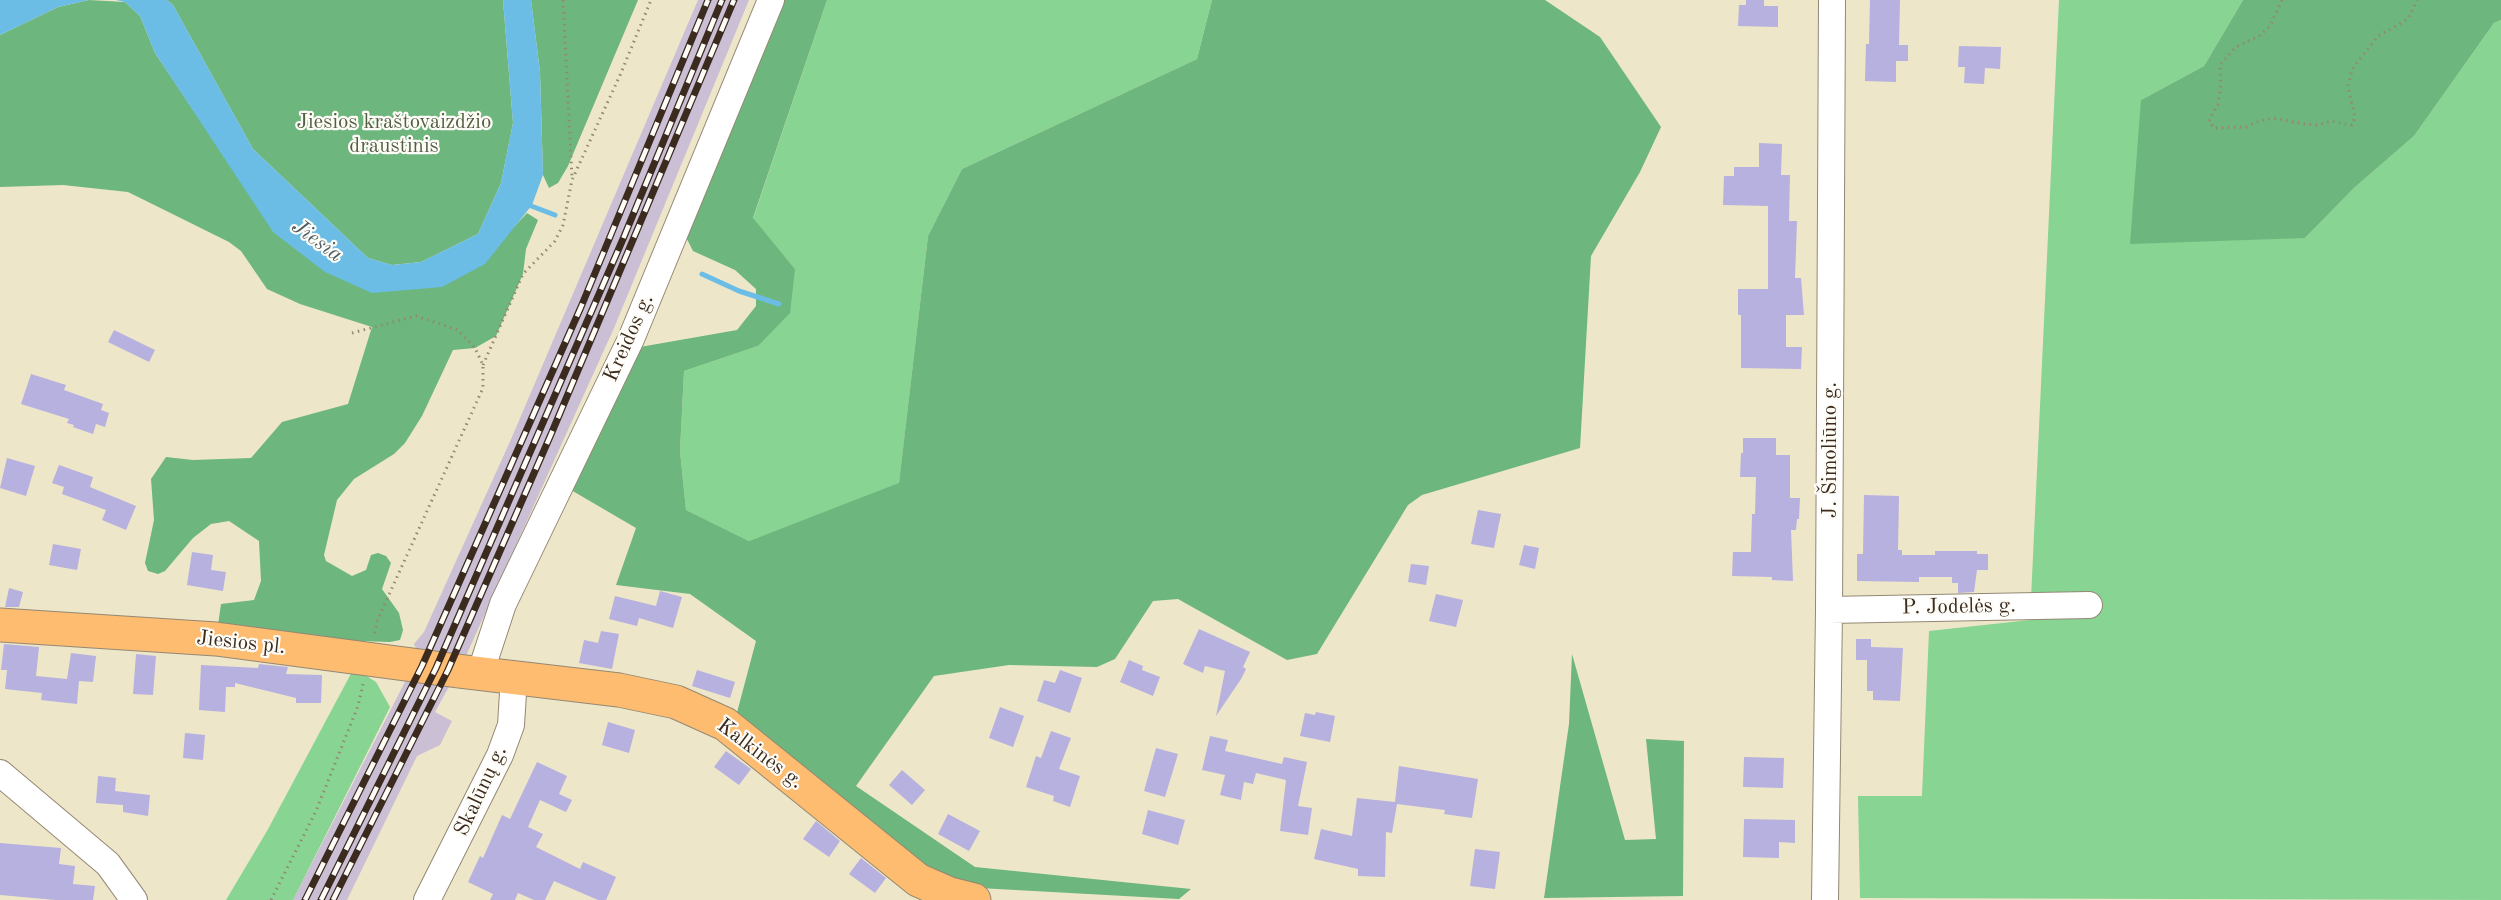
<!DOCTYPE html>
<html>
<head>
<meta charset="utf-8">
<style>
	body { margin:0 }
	canvas { display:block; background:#ede6c9 }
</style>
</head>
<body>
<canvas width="2501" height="900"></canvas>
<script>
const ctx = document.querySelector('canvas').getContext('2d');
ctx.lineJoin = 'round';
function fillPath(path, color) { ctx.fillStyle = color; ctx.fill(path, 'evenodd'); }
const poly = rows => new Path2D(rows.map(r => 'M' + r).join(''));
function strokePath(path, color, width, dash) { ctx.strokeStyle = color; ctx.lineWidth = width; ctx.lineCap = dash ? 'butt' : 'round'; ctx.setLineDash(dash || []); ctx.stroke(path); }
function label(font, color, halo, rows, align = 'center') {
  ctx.font = font + ' "Old Standard TT",serif'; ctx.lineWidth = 4.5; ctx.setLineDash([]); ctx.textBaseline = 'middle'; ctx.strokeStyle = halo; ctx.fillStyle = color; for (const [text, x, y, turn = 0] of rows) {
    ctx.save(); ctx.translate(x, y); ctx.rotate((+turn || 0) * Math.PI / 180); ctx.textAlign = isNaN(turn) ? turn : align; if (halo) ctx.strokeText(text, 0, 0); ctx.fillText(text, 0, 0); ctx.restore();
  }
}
const industrial = poly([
	[698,0,749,0,614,328,465,658,418,653,414,644,424,632,512,437],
	[409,674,451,683,435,712,452,721,440,745,417,756,347,900,293,900]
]);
const green = poly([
	[827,0,1212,0,1197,59,962,169,928,236,899,484,749,541,686,510,680,451,684,371,758,346,795,269,753,219],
	[2059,0,2243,0,2204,66,2141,100,2305,238,2354,188,2414,136,2494,23,2501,20,2501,900,1860,898,1858,796,1922,796,1929,631,2030,620],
	[354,668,376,682,390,707,293,900,226,900,267,831]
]);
const forest = poly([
	[89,0,125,2,140,16,155,53,225,158,372,293,514,227,527,213,538,220,526,249,523,274,496,336,475,348,453,350,422,416,405,443,394,454,354,479,337,500,324,555,326,561,352,576,366,570,371,555,378,553,386,556,391,563,382,589,399,613,403,630,400,640,390,642,360,641,217,632,221,604,254,600,261,581,259,541,229,521,211,524,193,538,165,571,158,574,148,571,145,563,154,520,151,479,166,457,193,460,251,458,282,422,348,404,372,327,300,304,267,289,241,251,229,242,128,192,63,185,0,187,0,35,58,7],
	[167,0,503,0,513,123,501,183,478,234,421,262,392,265,368,258,253,149,173,5],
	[531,0,638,0,568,166,558,183,549,188,543,175,540,72],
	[779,0,827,0,753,218,795,269,790,313,758,346,684,371,680,451,686,510,749,541,899,483,928,236,962,169,1197,59,1212,0,1545,0,1600,37,1661,127,1640,172,1591,256,1580,448,1422,495,1408,505,1317,654,1287,660,1178,599,1153,601,1115,659,1097,667,1009,665,934,676,856,786,975,867,1191,889,1179,899,961,887,929,876,735,720,756,641,690,594,616,585,636,528,571,490,640,347,737,330,756,306,756,289,735,270,693,251,686,237],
	[2243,0,2501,0,2501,20,2494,23,2414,136,2354,188,2305,238,2130,244,2141,100,2204,66],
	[1572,654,1625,840,1656,839,1646,739,1684,741,1683,896,1544,898,1569,724]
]);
const water = poly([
	[0,0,89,0,58,7,0,35],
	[116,0,167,0,173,5,253,149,368,258,392,265,421,262,478,234,501,183,513,123,503,0,531,0,540,72,543,175,532,205,485,264,442,287,372,293,325,272,273,232,155,53,140,16,125,2]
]);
const stream = poly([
	[526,204,555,215],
	[702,274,739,291,779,304]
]);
const building = poly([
	[1746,0,1764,0,1764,6,1778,6,1778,27,1738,26,1739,5,1746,5],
	[1870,0,1900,0,1899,45,1908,45,1908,61,1896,61,1896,82,1865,81,1866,44,1869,44],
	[1959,46,2001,47,2000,69,1985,68,1984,84,1964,83,1965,67,1958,67],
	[1759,143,1782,144,1781,175,1790,175,1789,221,1797,221,1795,278,1801,278,1804,315,1786,315,1786,347,1802,347,1801,369,1741,368,1741,315,1738,315,1738,289,1768,289,1768,206,1723,205,1724,176,1734,176,1734,167,1759,167],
	[114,330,155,350,149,362,108,342],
	[31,374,66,385,64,390,103,404,101,410,109,413,105,427,96,424,93,434,73,427,74,425,67,423,69,419,21,404],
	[1743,438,1776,438,1776,455,1790,455,1790,498,1800,498,1799,519,1797,519,1796,530,1791,530,1793,581,1772,580,1772,577,1732,576,1733,552,1751,552,1752,514,1755,514,1756,477,1740,477,1741,453,1743,453],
	[7,458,35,466,26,496,0,488],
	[59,465,93,477,90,487,136,506,126,530,102,520,106,510,62,494,64,487,52,483],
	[1864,495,1899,496,1898,550,1902,550,1902,555,1935,555,1935,551,1977,551,1977,554,1988,554,1988,570,1977,570,1974,592,1958,593,1958,583,1952,583,1952,577,1919,577,1919,582,1857,581,1857,554,1863,554],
	[1478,510,1501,514,1494,548,1471,544],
	[53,544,81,549,77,570,49,565],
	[1524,545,1539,548,1535,569,1519,565],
	[192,552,213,555,211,570,226,572,223,591,187,585],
	[1411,564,1429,566,1426,585,1408,582],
	[9,588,23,592,19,607,5,607],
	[660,591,682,597,673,628,639,618,637,626,609,619,615,596,656,606],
	[1436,594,1463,600,1456,627,1429,621],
	[1199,629,1250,652,1243,667,1246,669,1241,679,1216,716,1225,671,1205,666,1203,673,1183,664],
	[601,631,619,634,612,669,579,663,584,640,598,643],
	[1856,639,1871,639,1871,647,1903,648,1900,701,1873,700,1873,691,1867,691,1867,660,1856,660],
	[4,644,39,647,36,676,67,679,71,653,96,656,93,682,79,681,77,704,41,700,42,693,5,689,7,670,1,670],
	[136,654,156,656,153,695,133,694],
	[1129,660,1143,666,1142,670,1160,677,1153,696,1120,682],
	[259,664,288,667,286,674,322,675,321,703,296,703,296,698,235,683,235,687,226,687,225,712,199,710,201,665,258,668],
	[697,670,735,682,730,698,692,686],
	[1060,670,1082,678,1070,713,1037,701,1044,680,1055,683],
	[1000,707,1024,716,1013,747,989,738],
	[1316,712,1335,716,1330,742,1300,736,1305,713,1315,715],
	[608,722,635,730,629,753,602,745],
	[1051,731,1071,738,1059,769,1080,776,1070,807,1053,801,1054,796,1026,787,1036,756,1041,758],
	[185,733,205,735,203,760,183,758],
	[1210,736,1228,740,1225,751,1282,764,1284,757,1307,762,1298,806,1312,808,1308,835,1280,831,1286,780,1256,773,1253,784,1244,782,1241,800,1220,795,1225,775,1202,770],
	[1156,748,1178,754,1165,797,1144,791],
	[726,751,751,769,739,785,714,767],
	[1744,757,1784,758,1783,788,1743,787],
	[537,762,567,776,559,794,572,800,566,812,540,800,528,827,543,834,536,847,580,869,583,862,616,877,606,900,598,900,554,881,545,900,534,900,518,893,515,900,490,900,493,894,468,882,480,856,483,858,502,815,510,819],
	[1399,766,1478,779,1472,818,1444,814,1445,810,1397,804,1392,833,1386,832,1385,877,1358,876,1358,869,1314,859,1321,829,1352,836,1357,798,1395,802],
	[902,770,925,790,912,805,889,785],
	[98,776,116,778,115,791,150,795,148,816,123,812,123,805,96,803],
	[1148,810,1185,820,1178,845,1142,834],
	[948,814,980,831,969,851,938,834],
	[1744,819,1795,820,1795,843,1779,842,1779,858,1743,857],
	[816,821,840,841,829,857,803,839],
	[0,843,61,848,59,864,75,866,73,884,95,886,93,900,56,900,0,895],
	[1475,849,1500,852,1495,889,1470,886],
	[861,858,886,878,875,893,849,874]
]);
const path = poly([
	[563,0,572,178],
	[2282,0,2270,26,2259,36,2236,47,2220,65,2221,83,2218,104,2209,121,2214,128,2246,127,2256,122,2273,118,2304,124,2318,125,2331,121,2352,125,2355,117,2348,87,2352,69,2378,36,2408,19,2417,0],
	[352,333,416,316,458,330,475,348,483,365,483,388,377,621,374,636],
	[483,365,523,274,555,241,563,225,572,180,621,73,651,0],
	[271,900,316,811,358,706,363,684]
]);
const minor = poly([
	[1829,610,2089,605],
	[480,674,503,604,631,339,771,0],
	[0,773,108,864,134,900],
	[427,900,500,755,511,725,514,677],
	[1825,900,1829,610,1832,0]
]);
const major = poly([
	[0,625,216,639,458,671,619,690,676,702,725,724,918,880,950,894,974,900]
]);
const rail = poly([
	[305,900,422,666,454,594,581,307,708,0],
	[321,900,436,668,623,239,722,0],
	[333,900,448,670,552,432,734,0]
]);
const parkNames = [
	["Jiesios kraštovaizdžio",394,122],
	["draustinis",394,146]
];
const streetNames = [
	["Kreidos g.",629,338,-66],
	["J. Šimoliūno g.",1830,450,-90],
	["P. Jodelės g.",1959,607,-1],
	["Jiesios pl.",241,643,6],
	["Kalkinės g.",760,754,37],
	["Skalūnų g.",481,791,-65]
];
const waterNames = [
	["Jiesia",317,241,36]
];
fillPath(industrial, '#cbbfd5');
fillPath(green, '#87d493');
fillPath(forest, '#6db67d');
fillPath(water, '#6bbde6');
strokePath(stream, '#6bbde6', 5);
fillPath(building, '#b7b1e0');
strokePath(minor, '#948874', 28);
strokePath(major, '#948874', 35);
strokePath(path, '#948874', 3, [1.5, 4.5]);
strokePath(minor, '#fff', 26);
strokePath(major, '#fdbc6f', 33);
strokePath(rail, '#3b2a1e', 7);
strokePath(rail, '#fdfcf7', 4.5, [14]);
label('21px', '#525d41', '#fdfcf7', parkNames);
label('21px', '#3b2a1e', '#fdfcf7', streetNames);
label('italic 22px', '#4c5d64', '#fdfcf7', waterNames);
</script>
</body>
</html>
